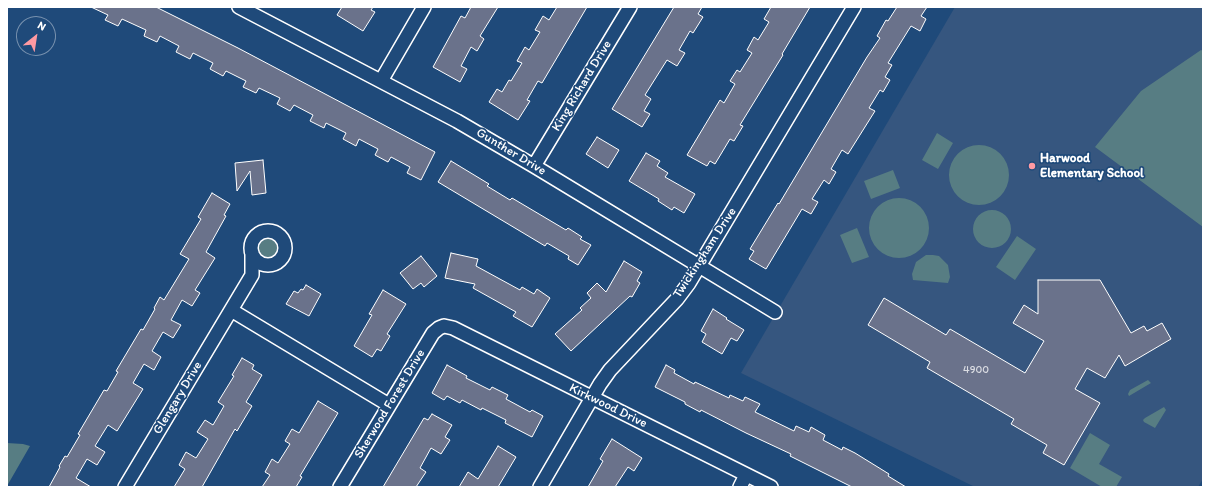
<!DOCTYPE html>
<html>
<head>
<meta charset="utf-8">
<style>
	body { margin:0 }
	#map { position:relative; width:1210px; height:494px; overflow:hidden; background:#1f4a7a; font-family:Itim,sans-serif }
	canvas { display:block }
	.frame { position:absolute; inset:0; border:8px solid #fff; pointer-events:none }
	.north { position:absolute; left:16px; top:16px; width:40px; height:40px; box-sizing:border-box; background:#1f4a7a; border:1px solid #7992af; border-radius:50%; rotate:30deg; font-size:11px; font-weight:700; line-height:16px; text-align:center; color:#fff }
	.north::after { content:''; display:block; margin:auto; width:14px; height:18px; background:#ff9aa2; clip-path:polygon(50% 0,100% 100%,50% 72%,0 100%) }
</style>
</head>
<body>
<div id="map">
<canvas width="1210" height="494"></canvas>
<div class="frame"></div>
<div class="north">N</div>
</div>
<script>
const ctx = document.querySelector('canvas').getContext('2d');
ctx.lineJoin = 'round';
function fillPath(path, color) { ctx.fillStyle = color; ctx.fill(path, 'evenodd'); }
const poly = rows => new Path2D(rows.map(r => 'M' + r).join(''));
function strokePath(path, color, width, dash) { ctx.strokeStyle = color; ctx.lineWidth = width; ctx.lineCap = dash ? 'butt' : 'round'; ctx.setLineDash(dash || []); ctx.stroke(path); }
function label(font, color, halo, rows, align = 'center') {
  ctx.font = font + ' Itim,sans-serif'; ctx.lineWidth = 3.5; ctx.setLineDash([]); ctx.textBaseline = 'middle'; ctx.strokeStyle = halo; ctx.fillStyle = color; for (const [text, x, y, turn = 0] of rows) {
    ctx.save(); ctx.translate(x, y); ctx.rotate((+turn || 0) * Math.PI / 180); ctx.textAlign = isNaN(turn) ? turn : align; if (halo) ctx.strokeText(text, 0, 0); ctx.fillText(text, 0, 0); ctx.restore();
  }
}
const built = poly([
	[955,7,1203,7,1203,479,1198,487,975,487,741,373]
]);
const green = poly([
	[1201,50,1203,51,1203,227,1095,147,1141,91],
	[937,133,953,143,938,169,922,160],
	'949 175a30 30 0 1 1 60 0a30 30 0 1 1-60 0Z',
	[893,170,900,188,871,199,864,181],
	'869 228a30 30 0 1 1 60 0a30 30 0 1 1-60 0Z',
	'973 229a19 19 0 1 1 38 0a19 19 0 1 1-38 0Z',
	[857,228,869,257,852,263,840,235],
	[1017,236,1036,249,1015,280,996,267],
	'259 248a9 9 0 1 1 18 0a9 9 0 1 1-18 0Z',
	[926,255,933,255,939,256,948,265,950,277,948,283,913,280,912,274,916,262],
	[1148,380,1151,383,1129,396,1128,394,1130,390],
	[1164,407,1166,410,1155,428,1144,422,1143,420,1145,418],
	[1090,433,1110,445,1099,464,1122,477,1116,487,1102,487,1070,468],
	[7,443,23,444,30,446,7,486]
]);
const building = poly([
	[91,7,156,7,238,48,435,152,421,180,407,173,410,167,391,157,388,162,375,155,378,149,359,139,356,146,343,139,346,133,326,123,324,128,310,121,313,115,294,105,290,111,277,104,280,98,259,88,256,93,243,87,246,81,226,71,223,76,210,69,213,63,193,53,190,59,176,52,179,46,160,36,157,42,144,36,146,30,122,19,118,26,105,20,108,15,91,7],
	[342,7,373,7,371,10,375,12,363,31,337,15,342,7],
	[471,7,498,7,480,36,484,39,477,51,471,47,461,66,467,69,460,82,433,67,461,16,465,18,471,7],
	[557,7,587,7,542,83,538,81,527,100,530,101,518,120,489,102,497,89,502,92,509,80,511,81,522,63,517,61,525,47,529,50,540,32,535,30,543,16,549,20,557,7],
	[674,7,702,7,698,14,703,17,693,33,690,31,679,50,685,53,677,66,667,60,645,95,651,99,644,111,650,114,642,127,612,109,674,7],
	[771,7,810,7,782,54,783,55,740,125,743,126,734,141,730,139,715,164,710,161,707,166,687,155,720,100,724,103,735,84,730,81,737,70,740,72,752,53,747,50,754,37,758,40,769,22,764,19,771,7],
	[897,7,927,7,921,16,926,19,920,31,911,26,888,63,892,65,885,77,890,80,883,92,880,90,869,108,875,111,848,154,842,150,831,169,836,172,829,184,824,180,812,199,818,202,811,214,802,209,766,269,749,259,754,251,750,249,778,203,779,204,867,57,880,38,877,36,886,20,888,21,897,7],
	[597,137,619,150,608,168,586,154,597,137],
	[646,153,660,161,657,166,668,173,665,177,695,194,684,213,674,207,672,210,658,201,659,199,629,181,646,153],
	[263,160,266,193,252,195,250,171,237,191,235,163,263,160],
	[451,161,489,184,487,186,510,200,512,198,566,230,568,228,582,237,580,239,591,245,578,265,568,259,569,256,547,243,545,246,438,182,451,161],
	[212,193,230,204,224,215,226,216,206,252,215,258,195,290,200,293,192,306,182,300,171,320,181,325,173,338,163,332,152,351,161,357,154,370,144,364,133,383,143,389,135,402,117,431,108,425,95,446,105,452,97,465,87,459,76,478,91,487,49,487,60,467,59,466,65,456,67,457,80,435,78,434,104,390,107,391,118,372,116,371,141,329,143,330,155,309,154,308,160,297,164,300,189,259,180,254,201,219,198,217,212,193],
	[451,253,478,259,476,266,520,290,522,287,534,294,537,289,550,298,532,327,513,316,516,312,473,288,475,284,445,278,451,253],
	[421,256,437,276,424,287,421,283,413,289,400,273,421,256],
	[624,261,642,272,637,281,640,283,632,297,630,296,571,351,555,334,582,310,580,308,591,298,587,293,597,283,606,292,624,261],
	[1038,280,1100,280,1131,333,1144,326,1147,331,1162,323,1171,339,1125,366,1119,355,1105,378,1087,368,1075,389,1100,403,1064,465,1043,453,1047,445,1011,424,1014,419,927,368,930,362,868,325,884,298,946,335,950,329,1025,373,1044,341,1013,323,1024,305,1038,314,1038,280],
	[306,285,321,294,309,316,286,304,294,291,298,293,301,289,303,290,306,285],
	[383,290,406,304,387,334,390,336,381,351,377,349,372,357,354,346,372,315,369,314,383,290],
	[713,309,727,318,726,319,744,330,737,341,731,338,722,354,702,342,706,334,701,331,713,309],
	[242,358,254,365,252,369,262,375,246,402,252,406,237,431,235,429,202,487,174,487,185,469,179,465,186,452,196,458,208,439,197,432,205,420,213,425,224,406,218,402,234,376,232,375,242,358],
	[447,365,467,376,466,378,490,390,492,387,508,395,506,399,530,412,532,410,543,416,532,437,505,423,506,420,482,408,481,410,462,400,460,403,447,396,444,400,432,393,447,365],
	[666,365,675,370,674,373,694,384,695,382,729,398,730,395,743,401,745,397,760,404,755,412,794,431,796,426,809,432,811,427,825,435,823,440,842,450,843,447,855,453,889,474,888,476,906,487,852,487,790,456,791,454,746,433,701,410,700,412,685,404,685,402,655,387,666,365],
	[318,401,338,413,300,476,302,477,296,487,262,487,270,475,265,472,272,459,278,463,290,444,285,441,292,429,299,433,318,401],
	[432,414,452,425,445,437,450,440,441,454,431,448,420,468,426,472,416,487,383,487,424,418,428,420,432,414],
	[612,439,642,458,634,471,628,467,615,487,588,487,603,461,600,459,612,439],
	[498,446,516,457,498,487,459,487,468,472,478,479,498,446]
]);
const minor = poly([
	[239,7,457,121,534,166,775,312],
	[381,81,424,7],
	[534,166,630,7],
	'251 248a17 17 0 1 1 34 0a17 17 0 1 1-34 0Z',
	[231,310,389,405],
	[125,487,252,275,252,253],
	[340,487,433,333,439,328,444,326,453,328,771,487],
	[540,487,600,384,610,370,677,299,689,283,854,7],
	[740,487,746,475]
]);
const markers = [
	[1032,166,4,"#ff9aa2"]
];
const numberNames = [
	["4900",976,370]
];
const streetNames = [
	["King Richard Drive",582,86,-59],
	["Gunther Drive",511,152,31],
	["Twickingham Drive",705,253,-57],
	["Glengary Drive",178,398,-59],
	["Sherwood Forest Drive",390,404,-59],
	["Kirkwood Drive",608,406,26]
];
const poiNames = [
	["Harwood",1040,159],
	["Elementary School",1040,174]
];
fillPath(built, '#36567f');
fillPath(green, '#577d83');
fillPath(building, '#6a728b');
strokePath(building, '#fff', 1);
strokePath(minor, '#fff', 16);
strokePath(minor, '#1f4a7a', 13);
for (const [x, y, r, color] of markers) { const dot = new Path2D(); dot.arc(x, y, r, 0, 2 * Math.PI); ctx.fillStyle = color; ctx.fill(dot); strokePath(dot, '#1f4a7a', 1.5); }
label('11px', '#dadce2', null, numberNames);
label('13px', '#fff', '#1f4a7a', streetNames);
label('bold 13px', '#fff', '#1f4a7a', poiNames, 'left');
</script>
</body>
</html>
